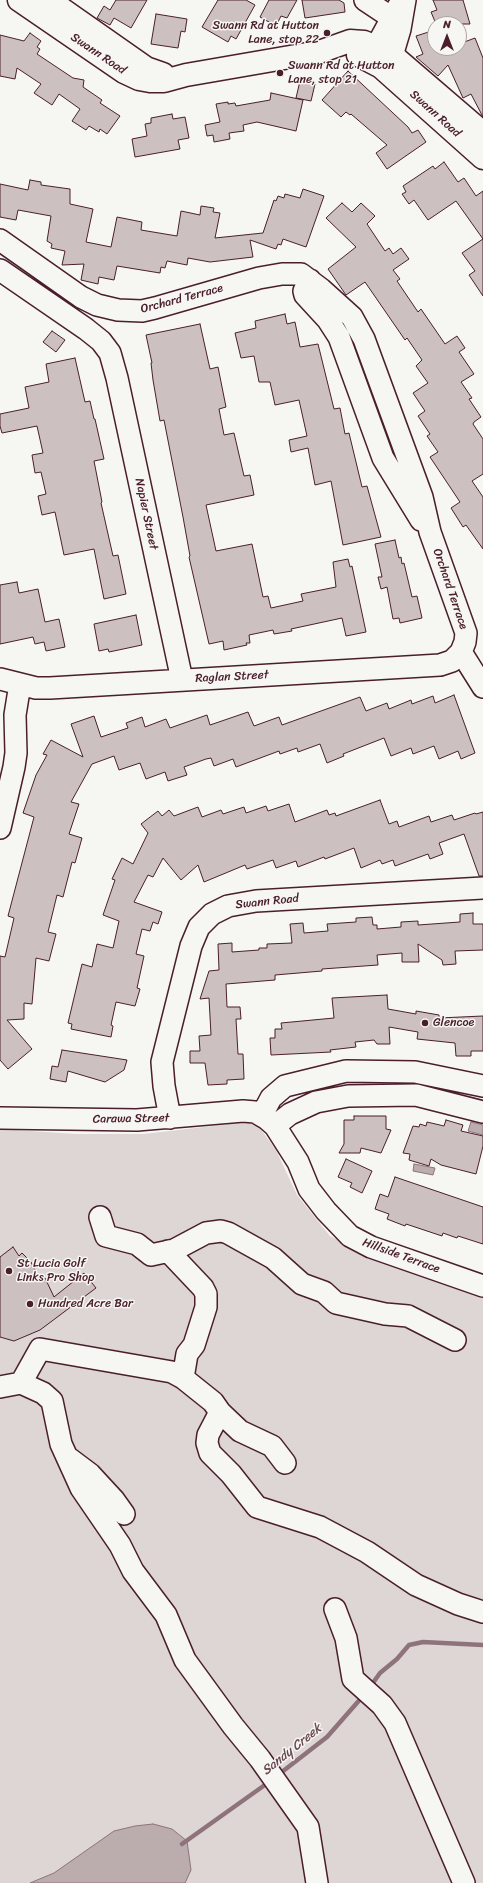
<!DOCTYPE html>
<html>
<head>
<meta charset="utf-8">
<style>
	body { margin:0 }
	#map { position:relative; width:483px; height:1883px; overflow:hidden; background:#f6f6f2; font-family:Sriracha,sans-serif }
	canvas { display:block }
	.north { position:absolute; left:427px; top:16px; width:40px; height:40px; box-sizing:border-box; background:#f6f6f2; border:1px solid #b1a0a2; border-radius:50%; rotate:0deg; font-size:11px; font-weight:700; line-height:16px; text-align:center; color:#4a1f2b }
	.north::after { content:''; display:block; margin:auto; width:14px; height:18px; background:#4a1f2b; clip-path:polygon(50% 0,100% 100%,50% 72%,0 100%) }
</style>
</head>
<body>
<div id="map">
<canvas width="483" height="1883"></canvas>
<div class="north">N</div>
</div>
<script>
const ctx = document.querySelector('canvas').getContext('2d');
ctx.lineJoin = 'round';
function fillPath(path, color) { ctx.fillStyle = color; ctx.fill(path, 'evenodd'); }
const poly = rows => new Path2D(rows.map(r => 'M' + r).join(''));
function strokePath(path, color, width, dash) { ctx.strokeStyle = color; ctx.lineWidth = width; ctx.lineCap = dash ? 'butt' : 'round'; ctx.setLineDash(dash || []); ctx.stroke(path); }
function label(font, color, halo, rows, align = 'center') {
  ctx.font = font + ' Sriracha,sans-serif'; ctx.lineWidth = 3; ctx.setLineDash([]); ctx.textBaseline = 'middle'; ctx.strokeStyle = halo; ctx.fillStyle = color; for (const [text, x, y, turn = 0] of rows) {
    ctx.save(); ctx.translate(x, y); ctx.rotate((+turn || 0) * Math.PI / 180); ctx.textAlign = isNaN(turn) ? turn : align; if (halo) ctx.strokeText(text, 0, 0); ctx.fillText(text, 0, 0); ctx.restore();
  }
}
const green = poly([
	[247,1122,259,1127,276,1150,297,1195,330,1236,388,1264,483,1297,483,1883,0,1883,0,1129,76,1134,144,1134]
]);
const water = poly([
	[471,1122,483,1125,483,1135,468,1131,471,1122],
	[414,1164,435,1168,433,1175,413,1171,414,1164],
	[153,1824,172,1829,187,1841,191,1870,185,1883,30,1883,54,1873,114,1831,135,1826,153,1824]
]);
const stream = poly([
	[370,1687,380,1673,397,1659,409,1645,423,1642,483,1645],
	[278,1775,327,1737,363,1696],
	[182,1844,269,1782]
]);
const building = poly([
	[116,0,147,0,131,28,114,18,110,25,97,18,104,6,110,10,116,0],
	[218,0,246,0,255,5,236,39,231,36,228,42,202,27,218,0],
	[269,0,297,0,287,18,281,16,276,26,260,17,269,0],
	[302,0,339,0,344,3,345,12,305,18,302,0],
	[433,0,463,0,470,24,436,24,431,12,437,10,433,0],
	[156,14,187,19,185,32,181,31,178,48,151,44,156,14],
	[435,30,435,48,459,48,459,44,475,38,483,58,483,117,471,94,463,98,448,65,438,76,416,57,423,54,416,36,435,30],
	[30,33,41,41,37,47,40,49,37,54,73,78,84,80,83,87,102,100,100,103,120,116,107,134,100,129,99,132,89,126,86,130,72,121,80,109,59,94,52,105,34,93,41,84,17,68,15,79,0,76,0,35,24,41,30,33],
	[348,71,408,127,412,133,418,130,426,142,387,169,376,153,387,145,351,114,350,115,346,112,341,117,322,100,348,71],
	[300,81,315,84,311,101,296,98,300,81],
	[271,93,303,100,296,131,257,122,243,125,244,131,229,133,230,139,214,142,213,135,207,136,205,125,220,122,216,104,228,102,228,104,235,103,236,106,270,100,271,93],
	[172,114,173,119,185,117,189,138,178,140,180,149,135,157,132,139,147,136,145,124,151,123,151,118,172,114],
	[444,162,458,182,464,178,476,196,483,191,483,296,469,275,475,271,462,253,483,239,456,201,428,220,414,200,409,204,402,194,406,192,403,186,433,166,435,169,444,162],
	[30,180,41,182,41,185,70,189,70,204,93,209,86,242,111,247,117,217,142,222,141,230,177,236,181,211,200,215,201,206,214,208,213,212,220,213,215,238,263,233,274,200,276,201,278,196,284,198,285,194,300,198,303,189,324,196,306,247,283,239,281,245,278,244,276,249,250,240,253,257,210,262,188,258,187,265,167,261,165,268,161,267,160,273,117,266,114,280,99,277,98,284,81,280,84,264,62,265,65,251,51,248,52,244,47,241,51,216,18,210,16,220,0,217,0,184,28,190,30,180],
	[342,203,352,212,361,203,375,216,367,224,385,251,389,248,393,254,401,248,409,259,393,270,400,279,397,281,418,312,421,309,445,344,457,336,465,348,459,352,474,374,461,382,472,398,469,399,481,417,474,422,473,424,483,439,483,474,472,481,483,497,483,549,466,525,463,527,451,508,460,502,430,457,438,452,427,436,430,434,418,416,425,411,413,393,428,383,416,366,422,360,407,338,405,340,365,282,346,295,328,269,356,247,326,218,342,203],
	[285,314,287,324,295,322,300,347,318,344,334,409,340,408,345,434,349,433,362,487,367,486,381,537,343,545,331,481,315,485,308,448,291,452,289,440,307,436,299,400,275,405,270,382,259,382,254,356,241,358,235,333,256,328,255,321,285,314],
	[200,324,210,369,218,367,226,407,219,409,224,435,234,433,244,476,250,475,254,495,206,505,216,551,252,544,263,597,268,596,271,608,303,601,301,594,336,587,333,562,348,559,350,567,352,566,366,632,346,636,342,618,291,629,292,631,274,634,273,630,249,635,250,643,246,643,247,645,224,650,223,641,209,644,189,557,190,556,183,517,164,420,160,421,153,380,151,363,152,363,146,335,200,324],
	[52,331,65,340,56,352,43,342,52,331],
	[75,358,85,402,90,401,94,419,95,419,104,459,94,461,102,502,101,503,113,556,118,555,126,594,104,599,94,549,64,555,55,512,42,515,38,496,46,494,41,472,35,473,32,455,43,453,37,426,2,433,0,426,0,414,29,408,25,387,49,382,46,364,75,358],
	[395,540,399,558,401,557,402,564,404,563,412,597,417,596,422,618,400,623,399,618,393,619,387,587,381,589,378,577,382,577,375,544,395,540],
	[17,582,19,593,38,589,45,622,59,619,65,647,46,651,44,642,35,644,33,637,0,644,0,585,17,582],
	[136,615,142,645,109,652,108,649,99,651,94,624,136,615],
	[454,695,475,753,461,759,458,751,439,759,434,746,413,754,411,748,391,756,384,738,343,754,344,756,327,763,320,744,298,752,297,748,280,754,279,751,236,767,233,759,214,766,211,758,206,759,184,767,187,775,168,781,165,772,146,779,140,763,119,770,114,756,92,764,71,802,79,804,69,834,82,838,75,863,72,862,63,897,57,895,48,932,56,934,49,961,36,958,32,1004,24,1003,24,1019,7,1020,32,1049,8,1069,0,1060,0,956,5,957,14,918,8,916,34,817,23,813,36,775,47,755,43,754,51,740,83,757,71,724,94,716,101,737,128,728,126,723,142,717,145,727,166,719,170,728,207,715,210,725,248,712,254,726,279,717,282,725,360,697,366,711,387,703,389,709,411,700,412,704,433,696,435,703,454,695],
	[380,800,389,824,397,821,399,827,429,816,431,822,452,815,454,820,475,813,476,814,483,812,483,876,479,876,464,834,439,843,443,854,430,859,428,854,395,866,393,860,382,864,380,860,361,868,354,848,325,859,324,857,298,867,296,861,276,868,273,860,247,869,245,865,204,882,198,865,181,880,163,858,153,877,148,875,134,902,162,912,158,924,153,922,150,931,142,929,136,954,144,956,137,988,140,989,135,1006,116,1002,111,1025,113,1026,111,1037,71,1029,72,1024,68,1023,82,964,92,967,97,944,113,948,119,921,103,915,115,880,112,879,122,858,133,864,148,833,141,824,158,811,162,816,169,810,174,816,198,807,202,817,221,810,223,814,244,807,246,813,266,806,268,811,289,804,295,822,327,810,329,815,335,813,336,816,380,800],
	[473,913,473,924,483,924,483,950,455,951,456,964,443,965,442,960,418,944,419,962,402,962,402,953,377,955,378,965,322,969,322,971,275,975,275,980,226,984,227,1007,240,1007,241,1019,236,1019,238,1054,243,1054,244,1079,227,1080,227,1084,208,1085,205,1063,190,1063,190,1051,200,1051,199,1036,211,1035,209,998,200,999,209,971,219,970,218,944,232,943,232,952,259,950,259,948,267,948,267,944,292,943,290,924,303,923,304,933,328,931,327,924,356,922,356,918,372,917,373,925,377,925,377,929,401,927,401,922,418,921,418,925,460,922,460,914,473,913],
	[387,995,388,1009,416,1014,416,1011,439,1015,439,1018,483,1016,483,1051,471,1051,471,1056,456,1056,455,1043,417,1039,418,1032,389,1027,390,1044,377,1044,374,1040,355,1042,356,1047,330,1050,331,1052,271,1055,270,1038,275,1038,275,1029,282,1029,281,1023,334,1018,332,998,387,995],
	[62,1050,127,1060,124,1070,105,1082,68,1071,66,1082,50,1079,52,1066,58,1067,62,1050],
	[354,1116,386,1116,386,1129,391,1130,381,1153,361,1148,360,1153,339,1153,344,1144,344,1120,354,1120,354,1116],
	[446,1120,463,1125,461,1131,483,1136,483,1146,476,1174,441,1165,431,1159,429,1166,409,1160,410,1154,403,1153,413,1126,419,1127,420,1124,426,1126,427,1122,444,1126,446,1120],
	[346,1159,372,1171,362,1193,350,1187,352,1183,338,1177,346,1159],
	[395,1177,483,1207,483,1244,458,1236,457,1238,443,1233,442,1236,406,1224,405,1226,387,1219,389,1214,375,1209,380,1194,388,1197,395,1177],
	[13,1247,19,1256,22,1253,31,1262,40,1280,45,1278,54,1297,84,1273,96,1288,40,1330,14,1341,0,1337,0,1257,13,1247]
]);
const minor = poly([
	[365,0,392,18],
	[376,47,398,7],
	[392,56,400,29,405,0],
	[0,240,81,297,97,305,118,310,142,311,155,308,259,278,282,274,301,274,321,289,352,317,364,339,422,497,430,532,466,633,465,642,461,652,452,661,440,665,50,688,36,688,0,679],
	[0,270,86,329,101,341,110,353,117,378,182,680],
	[310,280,304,291,305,295,328,320,339,337,383,458,421,520],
	[461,652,483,687],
	[0,828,14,767,16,753,15,715,20,684],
	[262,1115,271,1098,285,1086,346,1071,415,1072,483,1086],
	[0,1118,137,1120,243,1111,255,1112,267,1119,275,1126,298,1162,309,1189,326,1211,350,1236,371,1247,483,1286],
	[170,1118,164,1086,162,1062,191,946,199,927,212,914,228,906,256,901,483,888],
	[275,1126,290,1114,316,1102,348,1096,416,1095,483,1112],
	[100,1217,106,1236,137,1244,151,1255,174,1250,206,1233,221,1231,228,1233,273,1258,302,1284,324,1292,336,1303,385,1314,408,1316,455,1340],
	[168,1251,203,1288,206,1294,206,1307,194,1345,187,1354,183,1378],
	[0,1387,21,1383],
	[220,1412,240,1431,272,1446,285,1463],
	[70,1459,90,1474,114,1500,124,1514],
	[335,1609,346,1638,353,1679,382,1705,395,1723,464,1883],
	[317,1883,308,1827,260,1759,233,1726,185,1660,166,1615,133,1571,120,1545,81,1488,61,1444,52,1401,43,1393,21,1383,40,1349,172,1372,183,1378,213,1402,220,1412,208,1435,207,1443,210,1453,231,1474,257,1507,320,1527,367,1552,416,1585,458,1604,483,1612]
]);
const major = poly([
	[19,0,124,72,139,79,150,81,164,81,186,75,319,52,350,41,364,42,376,47,398,60,483,133],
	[49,0,146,68,163,74],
	[358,55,381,67,483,158]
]);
const markers = [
	[327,33,4,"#4a1f2b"],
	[280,73,4,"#4a1f2b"],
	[425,1023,4,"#4a1f2b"],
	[9,1271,4,"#4a1f2b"],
	[30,1304,4,"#4a1f2b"]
];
const poiNames = [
	["Swann Rd at Hutton",319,26,"right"],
	["Lane, stop 22",319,40,"right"],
	["Swann Rd at Hutton",288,66],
	["Lane, stop 21",288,80],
	["Glencoe",433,1023],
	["St Lucia Golf",17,1264],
	["Links Pro Shop",17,1278],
	["Hundred Acre Bar",38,1304]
];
const streetNames = [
	["Swann Road",98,54,34],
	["Swann Road",435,114,42],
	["Orchard Terrace",182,299,-15],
	["Napier Street",146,514,78],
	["Orchard Terrace",450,589,71],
	["Raglan Street",232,677,-3],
	["Swann Road",267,902,-6],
	["Carawa Street",131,1119,-1],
	["Hillside Terrace",401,1256,20]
];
const waterNames = [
	["Sandy Creek",292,1750,-39]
];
fillPath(green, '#ddd6d5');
fillPath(water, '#bbadae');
strokePath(water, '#8e747a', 1);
strokePath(stream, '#8e747a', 4.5);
fillPath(building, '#ccc1c0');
strokePath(building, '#4a1f2b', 1);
strokePath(minor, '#4a1f2b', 24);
strokePath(major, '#4a1f2b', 25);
strokePath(minor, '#f6f6f2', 21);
strokePath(major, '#f6f6f2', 22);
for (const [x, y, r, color] of markers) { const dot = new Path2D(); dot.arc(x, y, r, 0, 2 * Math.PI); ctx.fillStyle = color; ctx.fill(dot); strokePath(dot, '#f6f6f2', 1.5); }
label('12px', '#4a1f2b', '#f6f6f2', poiNames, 'left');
label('12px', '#4a1f2b', '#f6f6f2', streetNames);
label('italic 13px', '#6c4a52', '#f6f6f2', waterNames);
</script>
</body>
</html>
